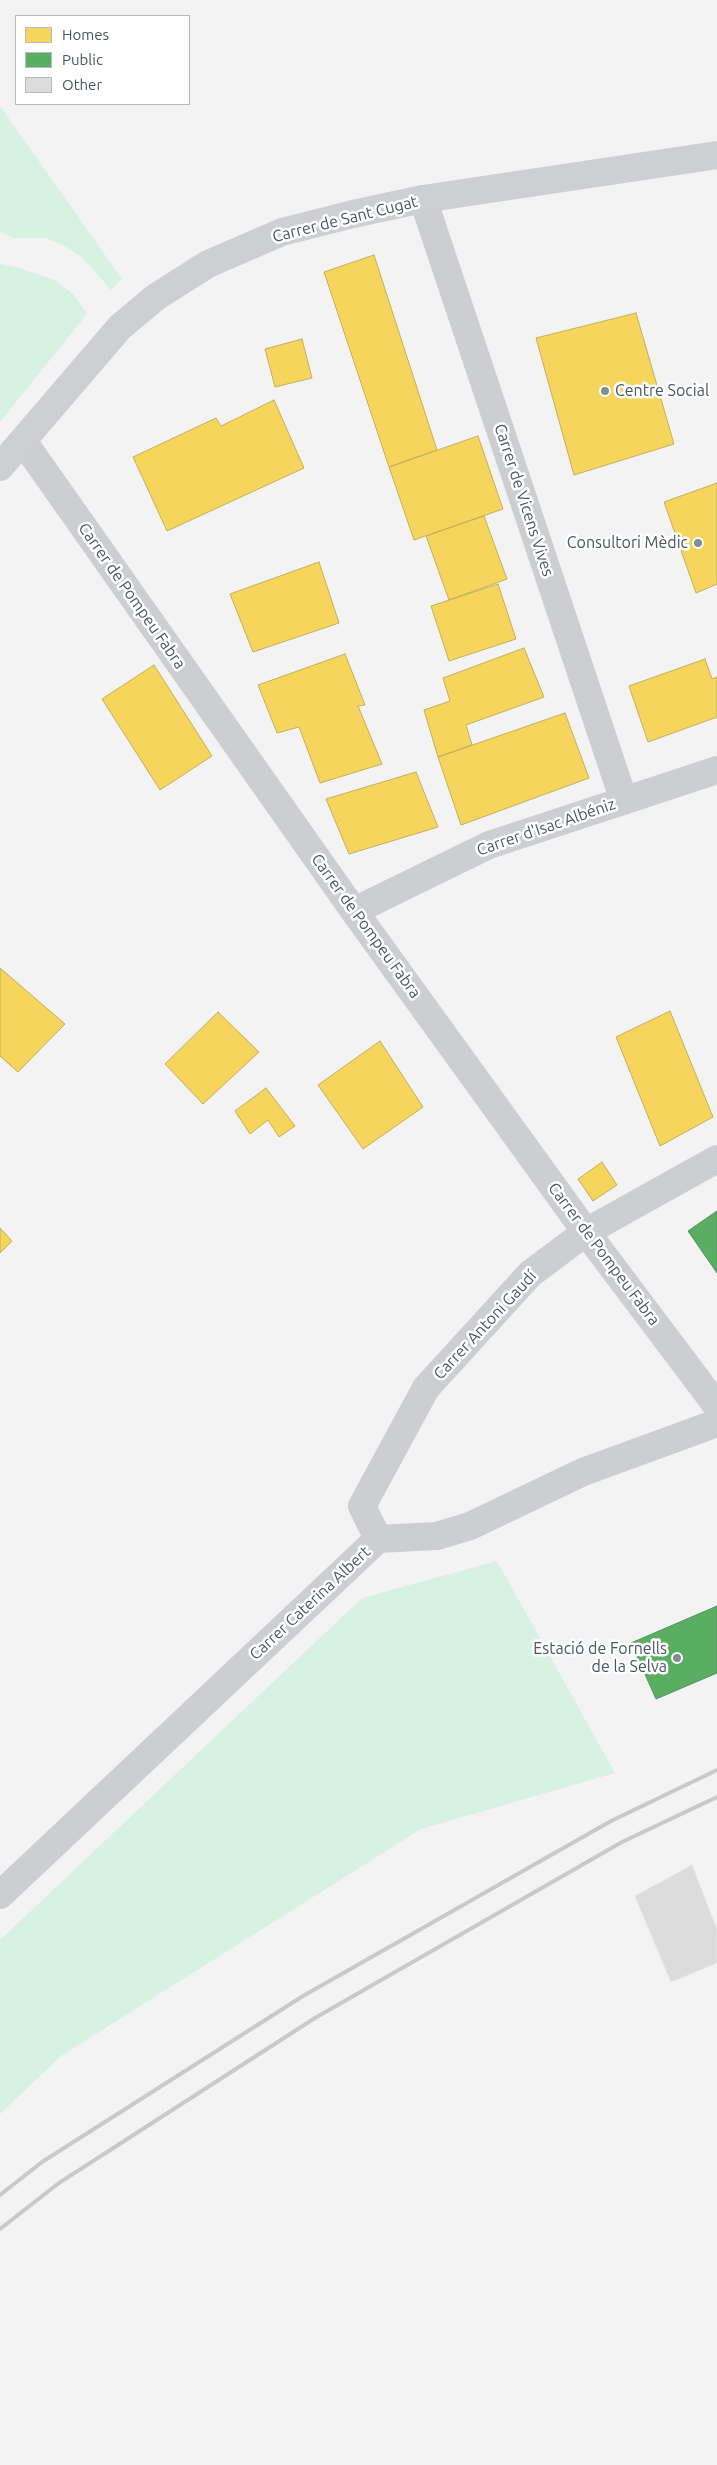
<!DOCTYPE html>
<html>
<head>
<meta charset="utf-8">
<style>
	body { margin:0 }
	#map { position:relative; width:717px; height:2465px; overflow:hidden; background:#f3f3f3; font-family:Ubuntu,sans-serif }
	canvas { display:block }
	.legend { position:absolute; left:15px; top:15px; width:175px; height:90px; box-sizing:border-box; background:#fff; border:1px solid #b6bbbf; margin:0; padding:6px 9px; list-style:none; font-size:15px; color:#495560 }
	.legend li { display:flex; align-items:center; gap:10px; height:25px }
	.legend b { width:25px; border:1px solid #b6bbbf }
</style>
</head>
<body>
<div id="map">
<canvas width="717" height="2465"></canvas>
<ul class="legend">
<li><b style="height:14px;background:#f6d55c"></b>Homes</li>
<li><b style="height:14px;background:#5aae61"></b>Public</li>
<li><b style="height:14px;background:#dcdcdd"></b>Other</li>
</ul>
</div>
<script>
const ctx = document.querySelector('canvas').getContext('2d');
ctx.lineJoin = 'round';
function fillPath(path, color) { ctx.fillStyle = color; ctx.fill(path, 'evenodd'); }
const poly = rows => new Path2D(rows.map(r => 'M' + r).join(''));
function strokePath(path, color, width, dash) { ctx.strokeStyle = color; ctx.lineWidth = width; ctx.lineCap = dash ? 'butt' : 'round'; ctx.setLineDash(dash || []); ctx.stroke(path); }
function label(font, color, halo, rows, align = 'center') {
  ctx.font = font + ' Ubuntu,sans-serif'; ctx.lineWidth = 5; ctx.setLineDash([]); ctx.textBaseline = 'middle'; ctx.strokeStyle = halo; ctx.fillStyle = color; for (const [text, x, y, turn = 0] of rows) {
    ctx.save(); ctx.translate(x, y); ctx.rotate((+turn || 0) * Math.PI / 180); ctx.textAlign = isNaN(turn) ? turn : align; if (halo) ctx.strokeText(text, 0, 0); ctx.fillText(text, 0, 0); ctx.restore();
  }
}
const green = poly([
	[0,106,122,279,111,290,83,258,66,247,46,238,14,238,0,232],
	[0,264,16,267,54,280,73,294,87,314,0,422],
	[497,1561,615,1773,421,1829,61,2056,0,2114,0,1940,362,1598]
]);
const homes = poly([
	[374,255,437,450,389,467,324,272,374,255],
	[636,313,674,444,574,475,536,338,636,313],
	[302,339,312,378,275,387,265,349,302,339],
	[274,400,304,468,167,531,133,457,216,418,221,426,274,400],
	[478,436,503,509,414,540,389,467,478,436],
	[717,483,717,584,696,593,664,502,717,483],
	[484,516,507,579,449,600,426,536,484,516],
	[319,562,339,623,253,652,230,594,319,562],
	[498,584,516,639,449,661,431,606,498,584],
	[524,648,544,697,466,725,472,745,438,757,424,710,450,701,443,678,524,648],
	[345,654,365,705,358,706,382,764,320,783,299,727,277,733,258,685,345,654],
	[705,659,712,679,717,677,717,717,648,742,629,686,705,659],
	[154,665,212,756,160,790,102,699,154,665],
	[565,713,589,778,461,825,438,757,565,713],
	[416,772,438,827,349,854,326,799,416,772],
	[0,968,65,1024,18,1072,0,1056,0,968],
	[670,1011,713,1117,660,1146,616,1037,670,1011],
	[218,1012,259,1052,203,1104,165,1064,218,1012],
	[380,1041,423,1107,363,1149,318,1085,380,1041],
	[266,1088,295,1126,279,1137,268,1120,250,1134,235,1111,266,1088],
	[602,1162,617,1185,593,1201,578,1179,602,1162],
	[0,1228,12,1241,0,1253,0,1228]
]);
const public = poly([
	[717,1211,717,1273,688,1231,717,1211],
	[717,1606,717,1673,656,1699,631,1643,717,1606]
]);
const building = poly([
	[692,1865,717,1930,717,1963,671,1982,635,1896,692,1865]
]);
const street = poly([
	[423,199,624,801],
	[23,441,354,911,586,1232,717,1406],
	[354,911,489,845,717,770],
	[378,1539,362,1506,426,1388,530,1274,586,1232,717,1159],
	[0,1895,378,1539,437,1536,470,1526,583,1472,717,1423]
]);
const secondary = poly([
	[0,467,120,327,156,297,208,264,282,232,353,214,423,199,717,155]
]);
const rail = poly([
	[0,2195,42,2162,303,1996,611,1821,717,1770],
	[0,2229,59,2183,315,2018,622,1842,717,1797]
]);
const markers = [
	[605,391,5,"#848c93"],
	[698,543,5,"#848c93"],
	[677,1658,5,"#848c93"]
];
const streetNames = [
	["Carrer de Sant Cugat",345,219,-14],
	["Carrer de Vicens Vives",524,500,72],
	["Carrer de Pompeu Fabra",132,596,55],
	["Carrer d'Isac Albéniz",546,827,-19],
	["Carrer de Pompeu Fabra",366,926,54],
	["Carrer de Pompeu Fabra",604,1254,53],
	["Carrer Antoni Gaudí",485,1325,-47],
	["Carrer Caterina Albert",310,1603,-43]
];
const poiNames = [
	["Centre Social",615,391,"left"],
	["Consultori Mèdic",688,543],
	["Estació de Fornells",667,1649],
	["de la Selva",667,1667]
];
fillPath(green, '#d7f2e1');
fillPath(homes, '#f6d55c');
strokePath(homes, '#c2af5d', 1);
fillPath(public, '#5aae61');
strokePath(public, '#559361', 1);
fillPath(building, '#dcdcdd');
strokePath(building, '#e4e5e6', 1);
strokePath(street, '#ccced1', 28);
strokePath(secondary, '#cdcfd2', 28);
strokePath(rail, '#c8c9cb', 4);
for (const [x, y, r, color] of markers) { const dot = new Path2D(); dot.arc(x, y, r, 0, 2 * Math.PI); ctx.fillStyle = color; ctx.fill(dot); strokePath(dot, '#fff', 2); }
label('16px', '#495560', '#fff', streetNames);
label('16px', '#495560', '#fff', poiNames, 'right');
</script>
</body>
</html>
